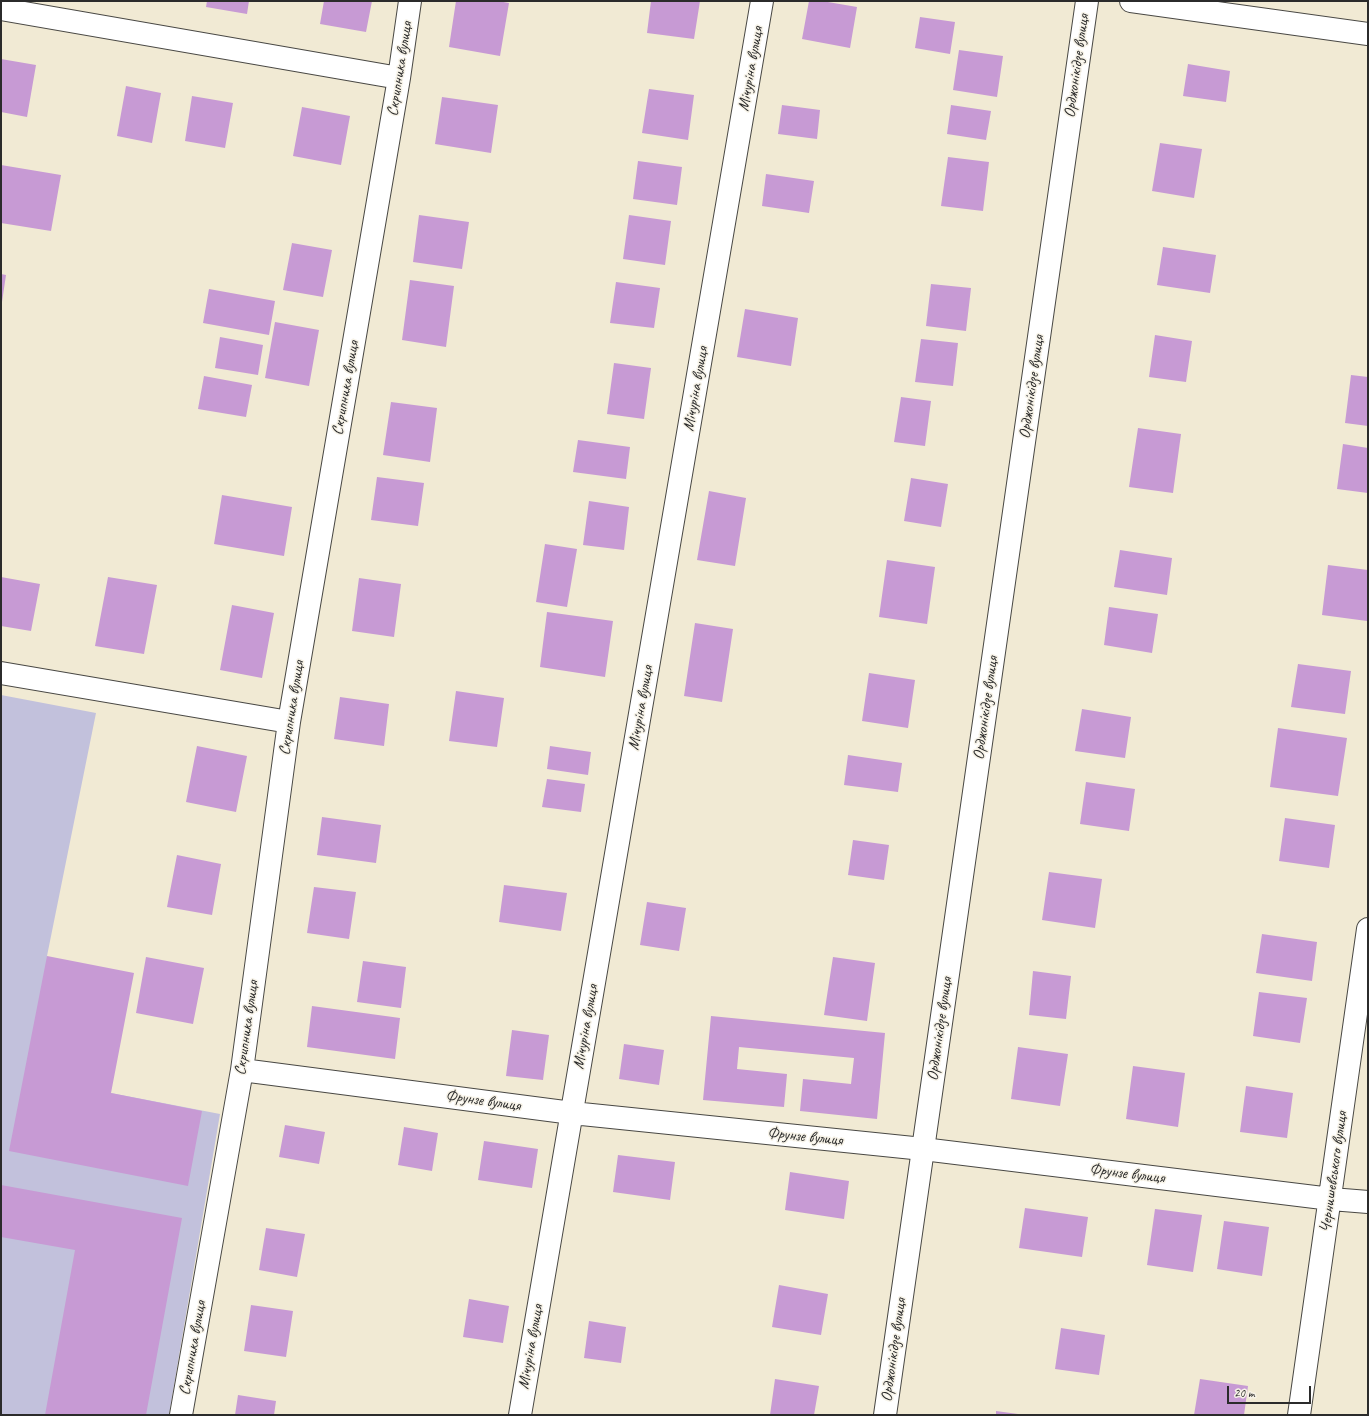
<!DOCTYPE html>
<html>
<head>
<meta charset="utf-8">
<style>
	body { margin:0 }
	#map { position:relative; width:1369px; height:1416px; overflow:hidden; background:#f1ead4; font-family:Caveat,sans-serif }
	canvas { display:block }
	.frame { position:absolute; inset:0; border:2px solid #2b2b2b; pointer-events:none }
	.scale { position:absolute; left:1227px; top:1386px; width:84px; height:18px; box-sizing:border-box; border:2px solid #2b2b2b; border-top:0; padding-left:5px; font-size:12px; line-height:14px; white-space:nowrap; color:#2b2b2b; -webkit-text-stroke:3px #f7f3e8; paint-order:stroke }
</style>
</head>
<body>
<div id="map">
<canvas width="1369" height="1416"></canvas>
<div class="frame"></div>
<div class="scale">20 m</div>
</div>
<script>
const ctx = document.querySelector('canvas').getContext('2d');
ctx.lineJoin = 'round';
function fillPath(path, color) { ctx.fillStyle = color; ctx.fill(path, 'evenodd'); }
const poly = rows => new Path2D(rows.map(r => 'M' + r).join(''));
function strokePath(path, color, width, dash) { ctx.strokeStyle = color; ctx.lineWidth = width; ctx.lineCap = dash ? 'butt' : 'round'; ctx.setLineDash(dash || []); ctx.stroke(path); }
function label(font, color, halo, rows, align = 'center') {
  ctx.font = font + ' Caveat,sans-serif'; ctx.lineWidth = 3; ctx.setLineDash([]); ctx.textBaseline = 'middle'; ctx.strokeStyle = halo; ctx.fillStyle = color; for (const [text, x, y, turn = 0] of rows) {
    ctx.save(); ctx.translate(x, y); ctx.rotate((+turn || 0) * Math.PI / 180); ctx.textAlign = isNaN(turn) ? turn : align; if (halo) ctx.strokeText(text, 0, 0); ctx.fillText(text, 0, 0); ctx.restore();
  }
}
const industrial = poly([
	[1,695,96,713,47,956,111,1093,220,1114,169,1415,1,1415]
]);
const building = poly([
	[207,1,249,1,247,14,206,7],
	[324,1,372,1,366,32,320,24],
	[456,1,498,1,509,3,500,56,449,47],
	[651,1,700,1,694,39,647,33],
	[809,1,822,1,857,7,850,48,802,39],
	[920,17,955,22,950,54,915,48],
	[959,50,1003,56,997,97,953,90],
	[1,59,36,65,27,117,1,112],
	[1188,64,1230,71,1226,102,1183,96],
	[126,86,161,93,152,143,117,136],
	[649,89,694,95,688,140,642,133],
	[192,96,233,103,225,148,185,141],
	[442,97,498,105,491,153,435,144],
	[782,105,820,110,817,139,778,134],
	[951,105,991,111,986,140,947,134],
	[302,107,350,116,341,165,293,156],
	[1160,143,1202,149,1194,198,1152,191],
	[948,157,989,162,983,211,941,206],
	[638,161,682,167,677,205,633,199],
	[1,165,61,175,51,231,1,223],
	[766,174,814,181,809,213,762,206],
	[419,215,469,222,462,269,413,262],
	[629,215,671,221,665,265,623,259],
	[292,243,332,250,323,297,283,290],
	[1163,247,1216,255,1210,293,1157,285],
	[1,274,6,275,2,302,1,302],
	[410,280,454,286,446,347,402,340],
	[616,282,660,288,654,328,610,323],
	[931,284,971,288,966,331,926,326],
	[209,289,275,301,269,335,203,323],
	[745,309,798,318,791,366,737,357],
	[275,322,319,330,309,386,265,378],
	[1155,335,1192,341,1186,382,1149,377],
	[220,337,263,345,258,375,215,368],
	[921,339,958,343,953,386,915,382],
	[614,363,651,368,644,419,607,414],
	[1351,375,1368,377,1368,426,1345,423],
	[204,376,252,385,246,417,198,409],
	[901,397,931,401,925,446,894,442],
	[391,402,437,408,430,462,383,455],
	[1138,428,1181,434,1173,493,1129,487],
	[578,440,630,447,626,479,573,472],
	[1343,444,1368,448,1368,493,1337,489],
	[377,477,424,483,418,526,371,520],
	[911,478,948,484,941,527,904,521],
	[709,491,746,498,735,566,697,560],
	[222,495,292,507,284,556,214,544],
	[589,501,629,507,624,550,583,545],
	[545,544,577,549,567,607,536,602],
	[1120,550,1172,558,1167,595,1114,587],
	[887,560,935,567,927,624,879,617],
	[1328,565,1368,570,1368,611,1367,621,1322,615],
	[1,577,40,584,31,631,1,626],
	[108,577,157,585,144,654,95,646],
	[359,578,401,584,394,637,352,631],
	[232,605,274,613,262,678,220,670],
	[1109,607,1158,614,1152,653,1104,645],
	[547,612,613,621,605,677,540,667],
	[695,623,733,629,722,702,684,696],
	[1298,664,1351,671,1345,714,1291,707],
	[869,673,915,680,908,728,862,721],
	[456,691,504,698,497,747,449,741],
	[340,697,389,704,384,746,334,739],
	[1082,709,1131,717,1125,758,1075,751],
	[1278,728,1347,738,1338,796,1270,787],
	[197,746,247,756,236,812,186,802],
	[550,746,591,752,588,775,547,769],
	[848,755,902,763,898,792,844,785],
	[547,779,585,784,581,812,542,807],
	[1086,782,1135,789,1129,831,1080,824],
	[322,817,381,825,376,863,317,855],
	[1285,818,1335,825,1329,868,1279,861],
	[853,840,889,845,884,880,848,875],
	[177,855,221,864,212,915,167,907],
	[1049,872,1102,879,1095,928,1042,920],
	[504,885,567,893,561,931,499,922],
	[314,887,356,892,349,939,307,933],
	[647,902,686,908,679,951,640,945],
	[1262,934,1317,942,1312,981,1256,973],
	[47,956,134,973,111,1093,202,1111,188,1186,9,1151],
	[146,957,204,968,193,1024,136,1013],
	[833,957,875,963,867,1021,824,1015],
	[363,961,406,967,401,1008,357,1002],
	[1033,971,1071,976,1066,1019,1029,1015],
	[1259,992,1307,998,1300,1043,1253,1036],
	[312,1006,400,1018,395,1059,307,1047],
	[711,1016,885,1033,877,1119,800,1111,803,1079,851,1084,854,1058,739,1047,737,1069,787,1074,784,1107,703,1100],
	[512,1030,549,1035,543,1080,506,1076],
	[624,1044,664,1050,659,1085,619,1079],
	[1018,1047,1068,1054,1060,1106,1011,1099],
	[1133,1066,1185,1073,1178,1127,1126,1119],
	[1246,1086,1293,1093,1287,1138,1240,1132],
	[285,1125,325,1132,319,1164,279,1157],
	[404,1127,438,1133,432,1171,398,1165],
	[484,1141,538,1149,532,1188,478,1180],
	[618,1155,675,1162,670,1200,613,1192],
	[790,1172,849,1181,844,1219,785,1210],
	[1,1185,182,1218,146,1415,45,1415,75,1250,1,1237],
	[1025,1208,1088,1217,1082,1257,1019,1248],
	[1155,1209,1202,1215,1193,1272,1147,1265],
	[1224,1221,1269,1227,1262,1276,1217,1269],
	[266,1228,305,1234,297,1277,259,1270],
	[779,1285,828,1294,821,1335,772,1327],
	[469,1299,509,1306,503,1343,463,1337],
	[251,1305,293,1311,286,1357,244,1351],
	[589,1321,626,1327,621,1363,584,1358],
	[1061,1328,1105,1335,1099,1375,1055,1369],
	[775,1379,819,1386,814,1415,770,1415],
	[1200,1379,1248,1386,1244,1415,1194,1415],
	[238,1395,276,1401,274,1415,235,1415],
	[996,1411,1018,1414,1018,1415,996,1415]
]);
const minor = poly([
	[1131,1,1368,34],
	[1,9,399,78],
	[1,673,289,722],
	[242,1070,572,1113,923,1149,1331,1199,1368,1202],
	[181,1415,242,1070,289,722,399,78,410,1],
	[520,1415,762,1],
	[1299,1415,1368,929]
]);
const major = poly([
	[885,1415,1087,1]
]);
const streetNames = [
	["Орджонікідзе вулиця",1077,66,-82],
	["Скрипника вулиця",400,69,-81],
	["Мічуріна вулиця",751,69,-80],
	["Орджонікідзе вулиця",1032,387,-82],
	["Скрипника вулиця",346,388,-80],
	["Мічуріна вулиця",696,389,-80],
	["Скрипника вулиця",292,708,-81],
	["Мічуріна вулиця",641,708,-80],
	["Орджонікідзе вулиця",986,708,-82],
	["Мічуріна вулиця",586,1027,-80],
	["Скрипника вулиця",247,1028,-82],
	["Орджонікідзе вулиця",940,1029,-82],
	["Фрунзе вулиця",483,1101,8],
	["Фрунзе вулиця",805,1137,6],
	["Чернишевського вулиця",1334,1172,-82],
	["Фрунзе вулиця",1127,1174,7],
	["Мічуріна вулиця",531,1347,-80],
	["Скрипника вулиця",193,1348,-80],
	["Орджонікідзе вулиця",894,1350,-82]
];
fillPath(industrial, '#c2c1dc');
fillPath(building, '#c79ad4');
strokePath(minor, '#494844', 24);
strokePath(major, '#494844', 24);
strokePath(minor, '#fff', 22);
strokePath(major, '#fff', 22);
label('16px', '#2b2b2b', '#f7f3e8', streetNames);
</script>
</body>
</html>
